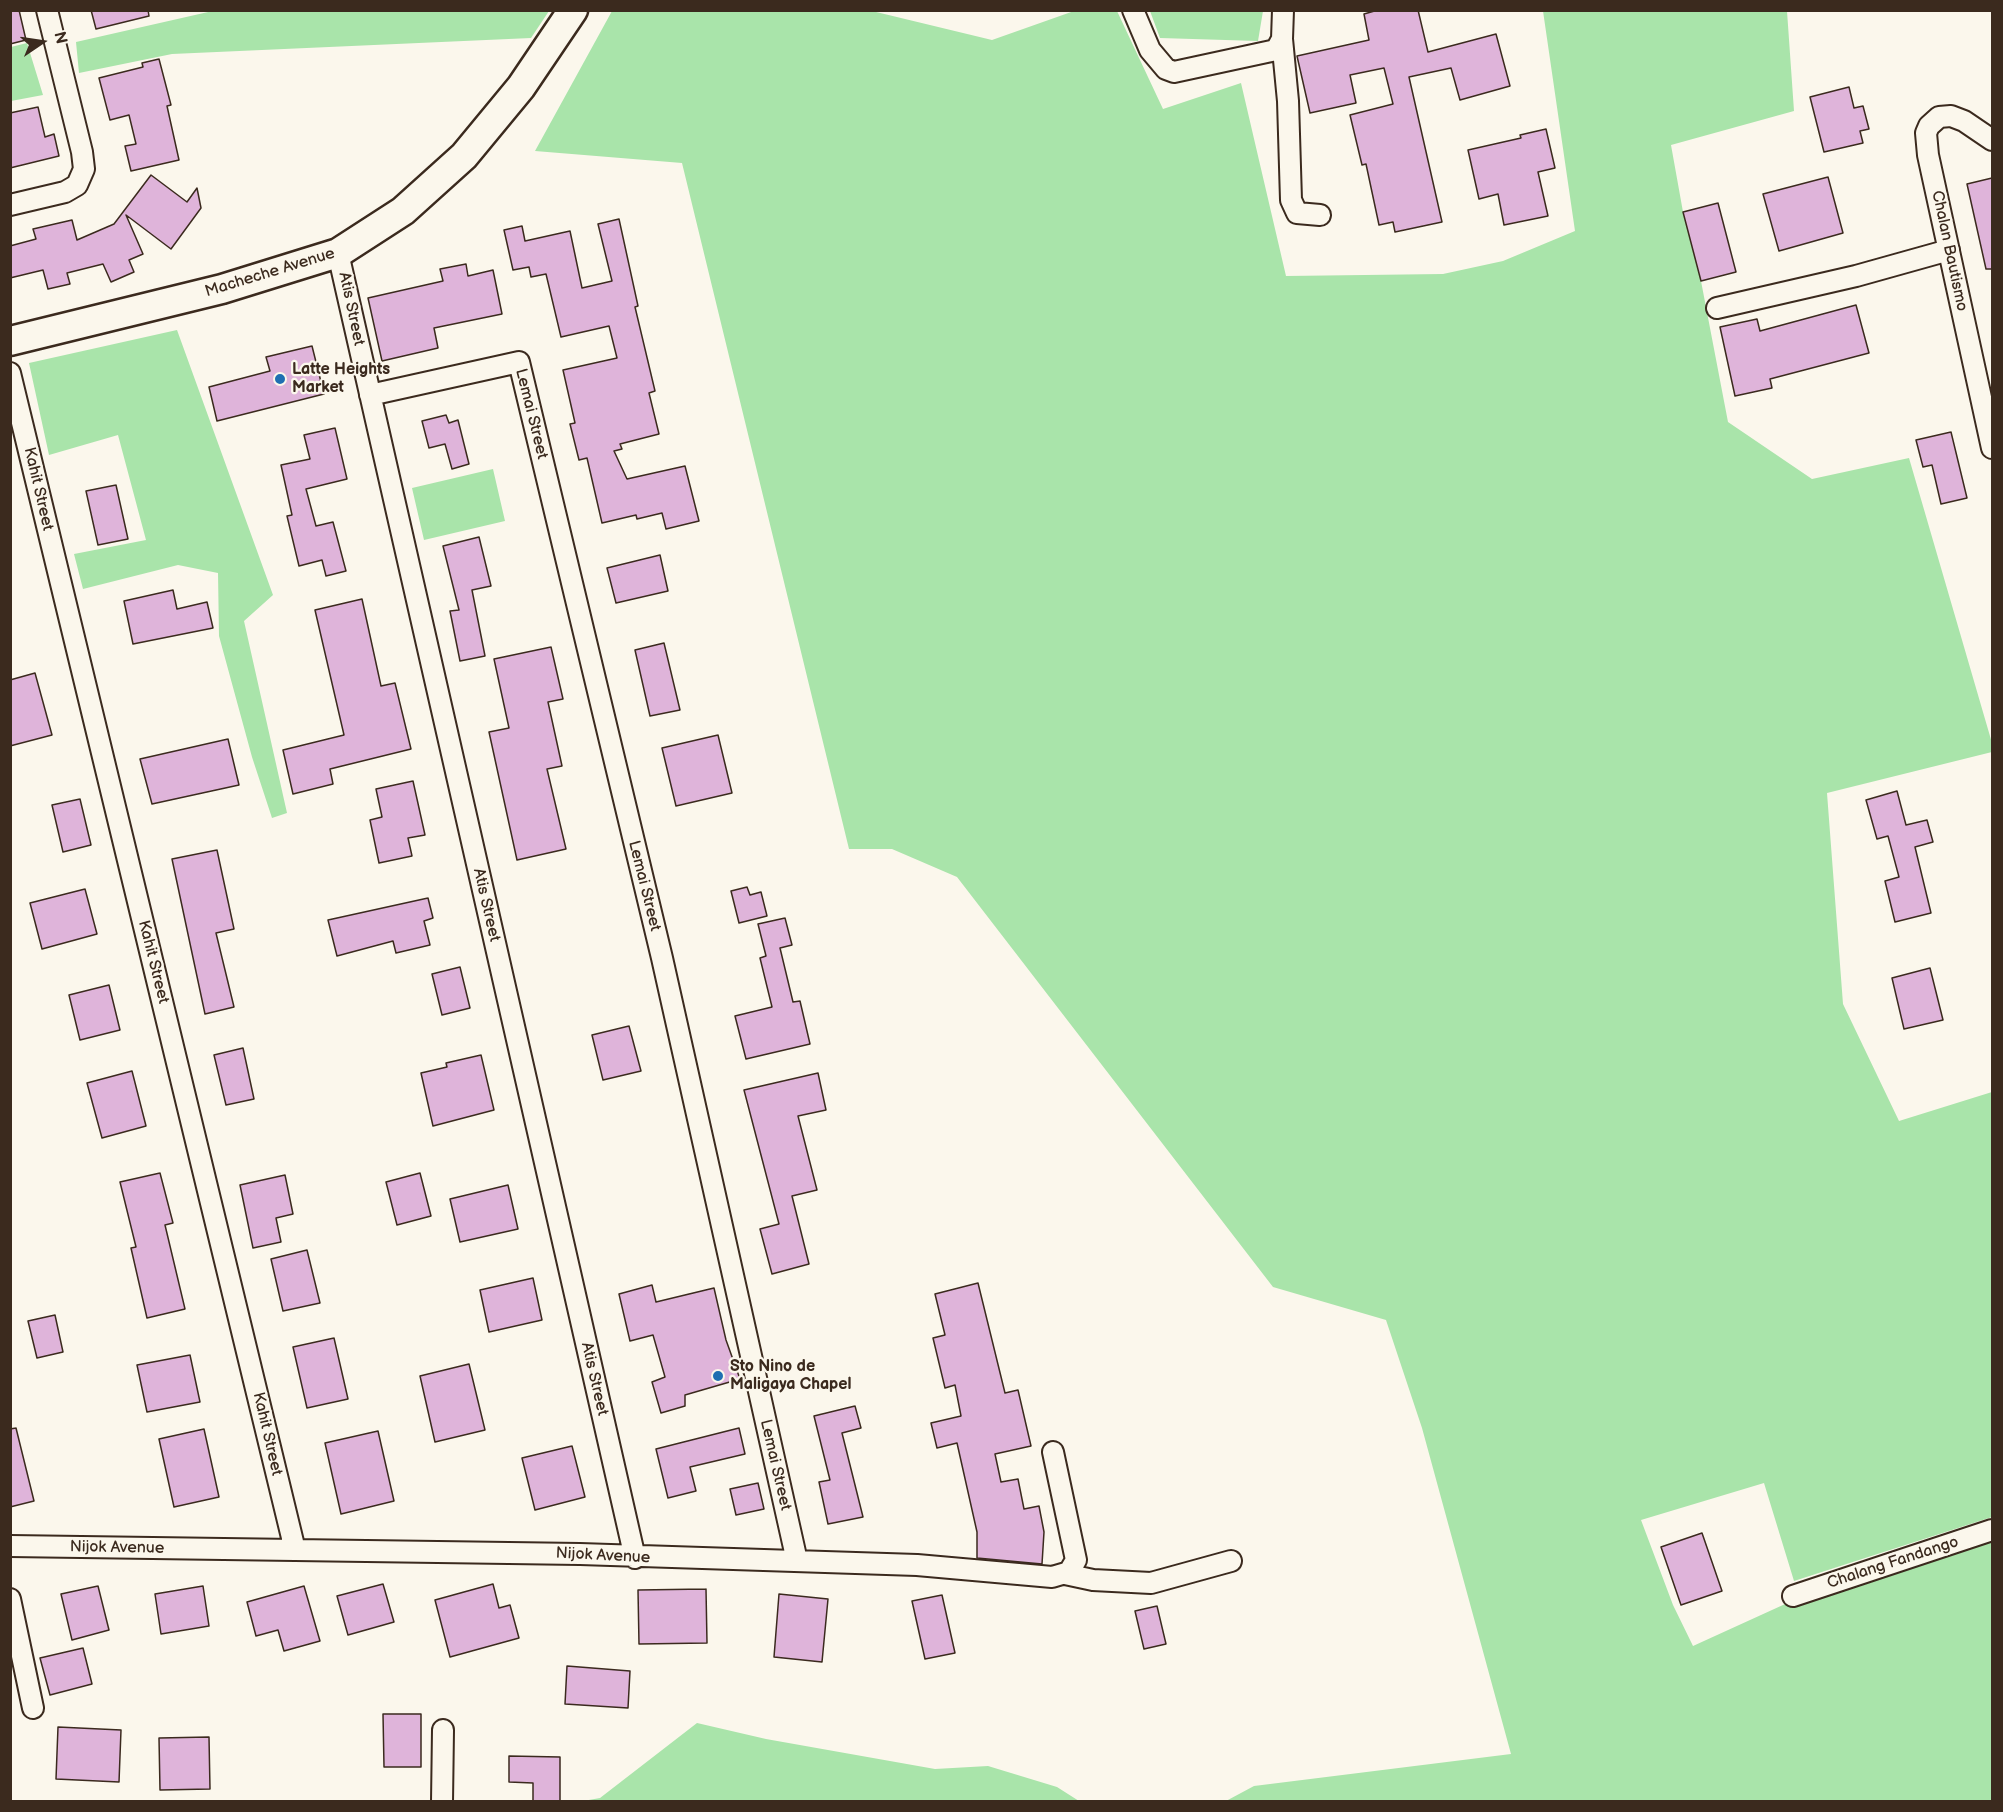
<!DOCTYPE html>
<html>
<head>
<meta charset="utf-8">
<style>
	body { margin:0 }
	#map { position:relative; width:2003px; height:1812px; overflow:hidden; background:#fbf7ec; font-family:"Balsamiq Sans",sans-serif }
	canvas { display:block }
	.frame { position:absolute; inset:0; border:12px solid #3b2a1e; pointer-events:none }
	.north { position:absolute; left:12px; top:12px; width:60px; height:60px; -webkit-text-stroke:4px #fbf7ec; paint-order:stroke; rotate:77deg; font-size:16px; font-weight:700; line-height:24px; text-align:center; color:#3b2a1e }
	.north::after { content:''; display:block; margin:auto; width:21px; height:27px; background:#3b2a1e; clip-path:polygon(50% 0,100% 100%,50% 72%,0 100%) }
</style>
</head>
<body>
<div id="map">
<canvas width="2003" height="1812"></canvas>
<div class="frame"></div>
<div class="north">N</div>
</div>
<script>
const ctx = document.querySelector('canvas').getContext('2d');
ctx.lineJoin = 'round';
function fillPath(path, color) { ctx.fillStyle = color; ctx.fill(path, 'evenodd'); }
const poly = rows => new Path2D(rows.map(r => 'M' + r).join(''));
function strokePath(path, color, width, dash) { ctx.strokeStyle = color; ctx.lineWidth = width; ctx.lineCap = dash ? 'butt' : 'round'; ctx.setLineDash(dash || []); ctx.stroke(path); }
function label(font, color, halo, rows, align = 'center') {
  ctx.font = font + ' "Balsamiq Sans",sans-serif'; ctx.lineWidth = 4.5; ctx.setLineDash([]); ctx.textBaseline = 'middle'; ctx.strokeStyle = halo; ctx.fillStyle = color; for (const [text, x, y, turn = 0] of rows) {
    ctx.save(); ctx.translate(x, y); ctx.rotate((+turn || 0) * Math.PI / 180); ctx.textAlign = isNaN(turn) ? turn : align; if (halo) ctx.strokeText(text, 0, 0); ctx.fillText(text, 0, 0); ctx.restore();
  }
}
const green = poly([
	[217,10,549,10,549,11,531,38,172,54,79,73,76,42],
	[612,11,872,11,992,40,1074,11,1117,11,1163,109,1241,83,1286,276,1443,274,1503,261,1575,231,1543,11,1787,11,1794,111,1671,145,1683,212,1701,281,1728,422,1812,479,1909,458,1992,743,1992,752,1827,793,1843,1004,1899,1121,1992,1092,1992,1517,1794,1581,1764,1483,1641,1520,1673,1605,1693,1646,1829,1584,1992,1536,1992,1801,1226,1801,1254,1786,1511,1754,1422,1428,1386,1320,1273,1287,957,877,892,849,849,849,682,163,535,151],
	[1150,11,1150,10,1263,11,1258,41,1160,38],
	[27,43,43,95,11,101,11,47],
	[177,330,273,595,244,621,287,813,272,818,252,757,219,636,218,573,178,565,83,589,74,554,146,540,118,435,49,455,29,363],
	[493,469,505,521,424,540,412,488],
	[697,1723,766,1739,935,1769,988,1766,1057,1787,1079,1801,583,1801,600,1798]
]);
const building = poly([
	[10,10,19,10,26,40,10,44,10,10],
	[91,10,148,10,149,16,96,29,91,10],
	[1378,10,1418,10,1428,52,1496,34,1510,86,1460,100,1451,68,1409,77,1442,222,1395,232,1393,222,1379,225,1366,164,1362,165,1350,115,1393,104,1384,68,1350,75,1356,103,1310,113,1297,56,1369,40,1364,14,1378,10],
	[159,59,171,105,167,106,179,160,131,171,125,146,136,144,129,115,110,120,99,78,143,67,142,63,159,59],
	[1849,87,1854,108,1863,106,1869,129,1860,131,1863,143,1824,152,1810,97,1849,87],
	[38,107,45,137,54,134,59,156,10,168,10,113,38,107],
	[1546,129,1555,168,1538,172,1548,216,1504,225,1498,194,1479,199,1468,150,1521,138,1520,135,1546,129],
	[151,175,187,202,197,188,201,208,171,249,126,215,143,254,129,260,134,272,111,282,103,264,67,273,70,284,48,289,43,270,10,278,10,246,36,239,33,229,72,220,77,240,114,224,151,175],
	[1828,177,1843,233,1779,251,1763,194,1828,177],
	[1992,178,1992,269,1986,269,1967,184,1992,178],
	[1718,203,1736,272,1701,281,1683,212,1718,203],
	[619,219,638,306,635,307,655,391,649,393,659,434,620,444,622,449,614,451,627,479,685,466,699,521,666,529,662,513,637,519,636,515,602,523,587,458,579,460,570,424,575,423,563,370,617,358,609,326,561,337,546,274,531,277,529,267,513,270,504,230,522,226,525,241,570,231,582,288,612,281,598,224,619,219],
	[466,264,468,276,493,270,502,314,434,328,438,348,382,361,368,298,443,281,440,269,466,264],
	[1856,305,1869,353,1770,379,1772,388,1735,396,1720,327,1757,319,1760,331,1856,305],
	[312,346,324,394,217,421,209,387,270,371,266,357,312,346],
	[446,415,449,423,458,420,469,464,452,469,445,444,429,448,422,421,446,415],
	[335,428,347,479,306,489,316,526,333,522,346,571,326,576,322,560,299,566,287,516,292,515,281,465,310,459,304,435,335,428],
	[1951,432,1967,498,1941,504,1932,465,1923,467,1916,440,1951,432],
	[116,485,128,539,98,545,86,491,116,485],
	[479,537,491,586,472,590,485,656,460,661,450,611,459,610,443,546,479,537],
	[660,555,668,591,616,603,607,568,660,555],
	[173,590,177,609,207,602,213,628,133,644,124,601,173,590],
	[362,599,381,686,395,683,411,749,330,769,333,784,293,794,283,750,344,735,315,610,362,599],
	[664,643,680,710,650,716,635,650,664,643],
	[551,647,563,699,548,702,562,766,547,769,566,849,517,860,489,732,509,728,494,659,551,647],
	[35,673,52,735,10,746,10,680,35,673],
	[718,735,732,793,676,806,662,748,718,735],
	[228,739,239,785,152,804,140,759,228,739],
	[413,781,425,835,408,838,412,856,379,863,370,820,382,817,376,789,413,781],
	[1897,791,1906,825,1927,820,1933,842,1915,847,1931,913,1895,922,1885,881,1899,877,1888,836,1877,839,1866,800,1897,791],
	[80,799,91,845,63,852,52,805,80,799],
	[217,850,234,929,216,933,234,1007,205,1014,172,859,217,850],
	[747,887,750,895,761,892,767,916,739,923,731,891,747,887],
	[85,889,97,934,42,949,30,903,85,889],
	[428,898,433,918,424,921,430,945,396,953,393,941,337,956,328,920,428,898],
	[785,918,792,945,780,948,793,1002,800,1001,810,1044,746,1059,735,1016,772,1007,760,958,766,956,758,924,785,918],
	[460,967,470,1008,442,1015,432,974,460,967],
	[1930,968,1943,1020,1904,1029,1892,978,1930,968],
	[109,985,120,1030,80,1040,69,995,109,985],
	[629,1026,641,1071,603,1080,592,1035,629,1026],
	[243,1048,254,1099,226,1105,214,1055,243,1048],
	[481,1055,494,1110,433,1126,421,1073,447,1067,446,1063,481,1055],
	[132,1071,146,1126,102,1138,87,1083,132,1071],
	[818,1073,826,1110,798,1116,817,1190,792,1196,809,1264,772,1274,760,1229,779,1224,744,1090,818,1073],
	[160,1173,173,1223,165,1225,185,1309,147,1318,131,1248,136,1247,120,1182,160,1173],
	[420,1173,431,1216,397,1225,386,1182,420,1173],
	[285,1175,293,1214,276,1218,281,1242,253,1248,240,1185,285,1175],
	[508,1185,518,1229,460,1242,450,1199,508,1185],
	[307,1250,320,1303,283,1311,271,1259,307,1250],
	[533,1278,542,1320,489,1332,480,1290,533,1278],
	[978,1283,1005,1393,1018,1390,1031,1446,995,1454,1001,1482,1018,1479,1024,1509,1039,1506,1044,1532,1042,1564,977,1558,977,1532,957,1443,937,1448,931,1423,961,1416,955,1385,945,1388,933,1338,945,1335,935,1294,978,1283],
	[652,1285,656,1302,714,1288,726,1340,740,1379,685,1395,685,1406,661,1413,652,1382,665,1377,653,1335,630,1341,619,1294,652,1285],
	[55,1315,63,1352,37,1358,28,1321,55,1315],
	[334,1338,348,1399,307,1408,293,1347,334,1338],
	[190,1355,200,1402,147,1412,137,1365,190,1355],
	[469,1364,485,1430,435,1442,420,1376,469,1364],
	[855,1406,861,1428,842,1433,863,1517,828,1524,819,1482,830,1480,814,1416,855,1406],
	[16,1428,34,1501,10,1507,10,1429,16,1428],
	[739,1428,745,1454,690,1467,696,1491,668,1498,656,1449,739,1428],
	[204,1429,219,1497,174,1507,159,1439,204,1429],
	[378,1431,394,1501,341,1514,325,1443,378,1431],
	[572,1446,585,1497,535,1510,522,1458,572,1446],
	[758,1483,764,1509,736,1515,730,1489,758,1483],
	[1702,1533,1722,1591,1681,1605,1661,1547,1702,1533],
	[383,1584,394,1622,348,1635,337,1596,383,1584],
	[493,1584,499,1608,510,1605,519,1638,450,1657,435,1600,493,1584],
	[98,1586,109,1630,72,1640,61,1594,98,1586],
	[203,1586,209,1626,161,1634,155,1594,203,1586],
	[304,1586,320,1641,284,1651,278,1630,256,1636,247,1602,304,1586],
	[706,1589,707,1643,639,1644,638,1590,706,1589],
	[779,1594,828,1599,822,1662,774,1657,779,1594],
	[942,1595,955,1653,925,1659,912,1601,942,1595],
	[1157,1606,1166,1644,1144,1649,1135,1611,1157,1606],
	[83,1648,92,1684,50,1695,40,1658,83,1648],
	[567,1666,630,1671,628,1708,565,1704,567,1666],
	[383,1714,421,1714,421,1767,384,1767,383,1714],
	[58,1727,121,1730,119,1782,56,1779,58,1727],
	[209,1737,210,1789,160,1790,159,1738,209,1737],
	[509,1756,560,1757,560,1802,533,1802,533,1783,509,1782,509,1756]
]);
const minor = poly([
	[1133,10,1150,50,1166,69,1174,72,1276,50,1282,39,1283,10],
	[1282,39,1288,101,1291,200,1297,213,1320,215],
	[1992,140,1964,121,1951,116,1939,117,1929,126,1926,133,1928,155,1992,448],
	[10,205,65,192,77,185,84,169,82,152,47,10],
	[338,253,635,1558],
	[1717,308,1856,276,1949,250],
	[10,373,295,1550],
	[370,395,519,362,662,958,797,1561],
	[10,1546,580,1554,917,1565,1052,1577,1069,1572,1076,1560,1053,1452],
	[1065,1574,1093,1580,1151,1583,1231,1561],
	[1793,1596,1992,1530],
	[10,1599,33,1708],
	[442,1802,443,1730]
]);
const secondary = poly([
	[10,341,222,289,338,253,403,211,464,156,521,87,573,10]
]);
const markers = [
	[280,379,6,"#1f6fb2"],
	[718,1376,6,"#1f6fb2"]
];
const streetNames = [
	["Chalan Bautismo",1949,251,78],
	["Macheche Avenue",270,273,-17],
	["Atis Street",351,309,78],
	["Lemai Street",531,414,76],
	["Kahit Street",38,489,77],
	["Lemai Street",644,886,76],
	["Atis Street",486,905,77],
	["Kahit Street",153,962,76],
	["Atis Street",594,1379,77],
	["Kahit Street",267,1434,77],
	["Lemai Street",775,1465,77],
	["Nijok Avenue",117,1548,1],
	["Nijok Avenue",603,1556,3],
	["Chalang Fandango",1893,1563,-18]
];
const poiNames = [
	["Latte Heights",292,370],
	["Market",292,388],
	["Sto Nino de",730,1367],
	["Maligaya Chapel",730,1385]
];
fillPath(green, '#a9e4aa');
fillPath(building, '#dfb4da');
strokePath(building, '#3b2a1e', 1.5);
strokePath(minor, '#3b2a1e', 24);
strokePath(secondary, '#3b2a1e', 33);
strokePath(minor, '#fbf7ec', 20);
strokePath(secondary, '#fbf7ec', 28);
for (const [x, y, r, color] of markers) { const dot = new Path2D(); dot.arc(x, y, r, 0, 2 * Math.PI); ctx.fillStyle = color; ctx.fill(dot); strokePath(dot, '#fbf7ec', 2); }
label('16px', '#3b2a1e', '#fbf7ec', streetNames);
label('bold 16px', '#3b2a1e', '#fbf7ec', poiNames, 'left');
</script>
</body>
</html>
